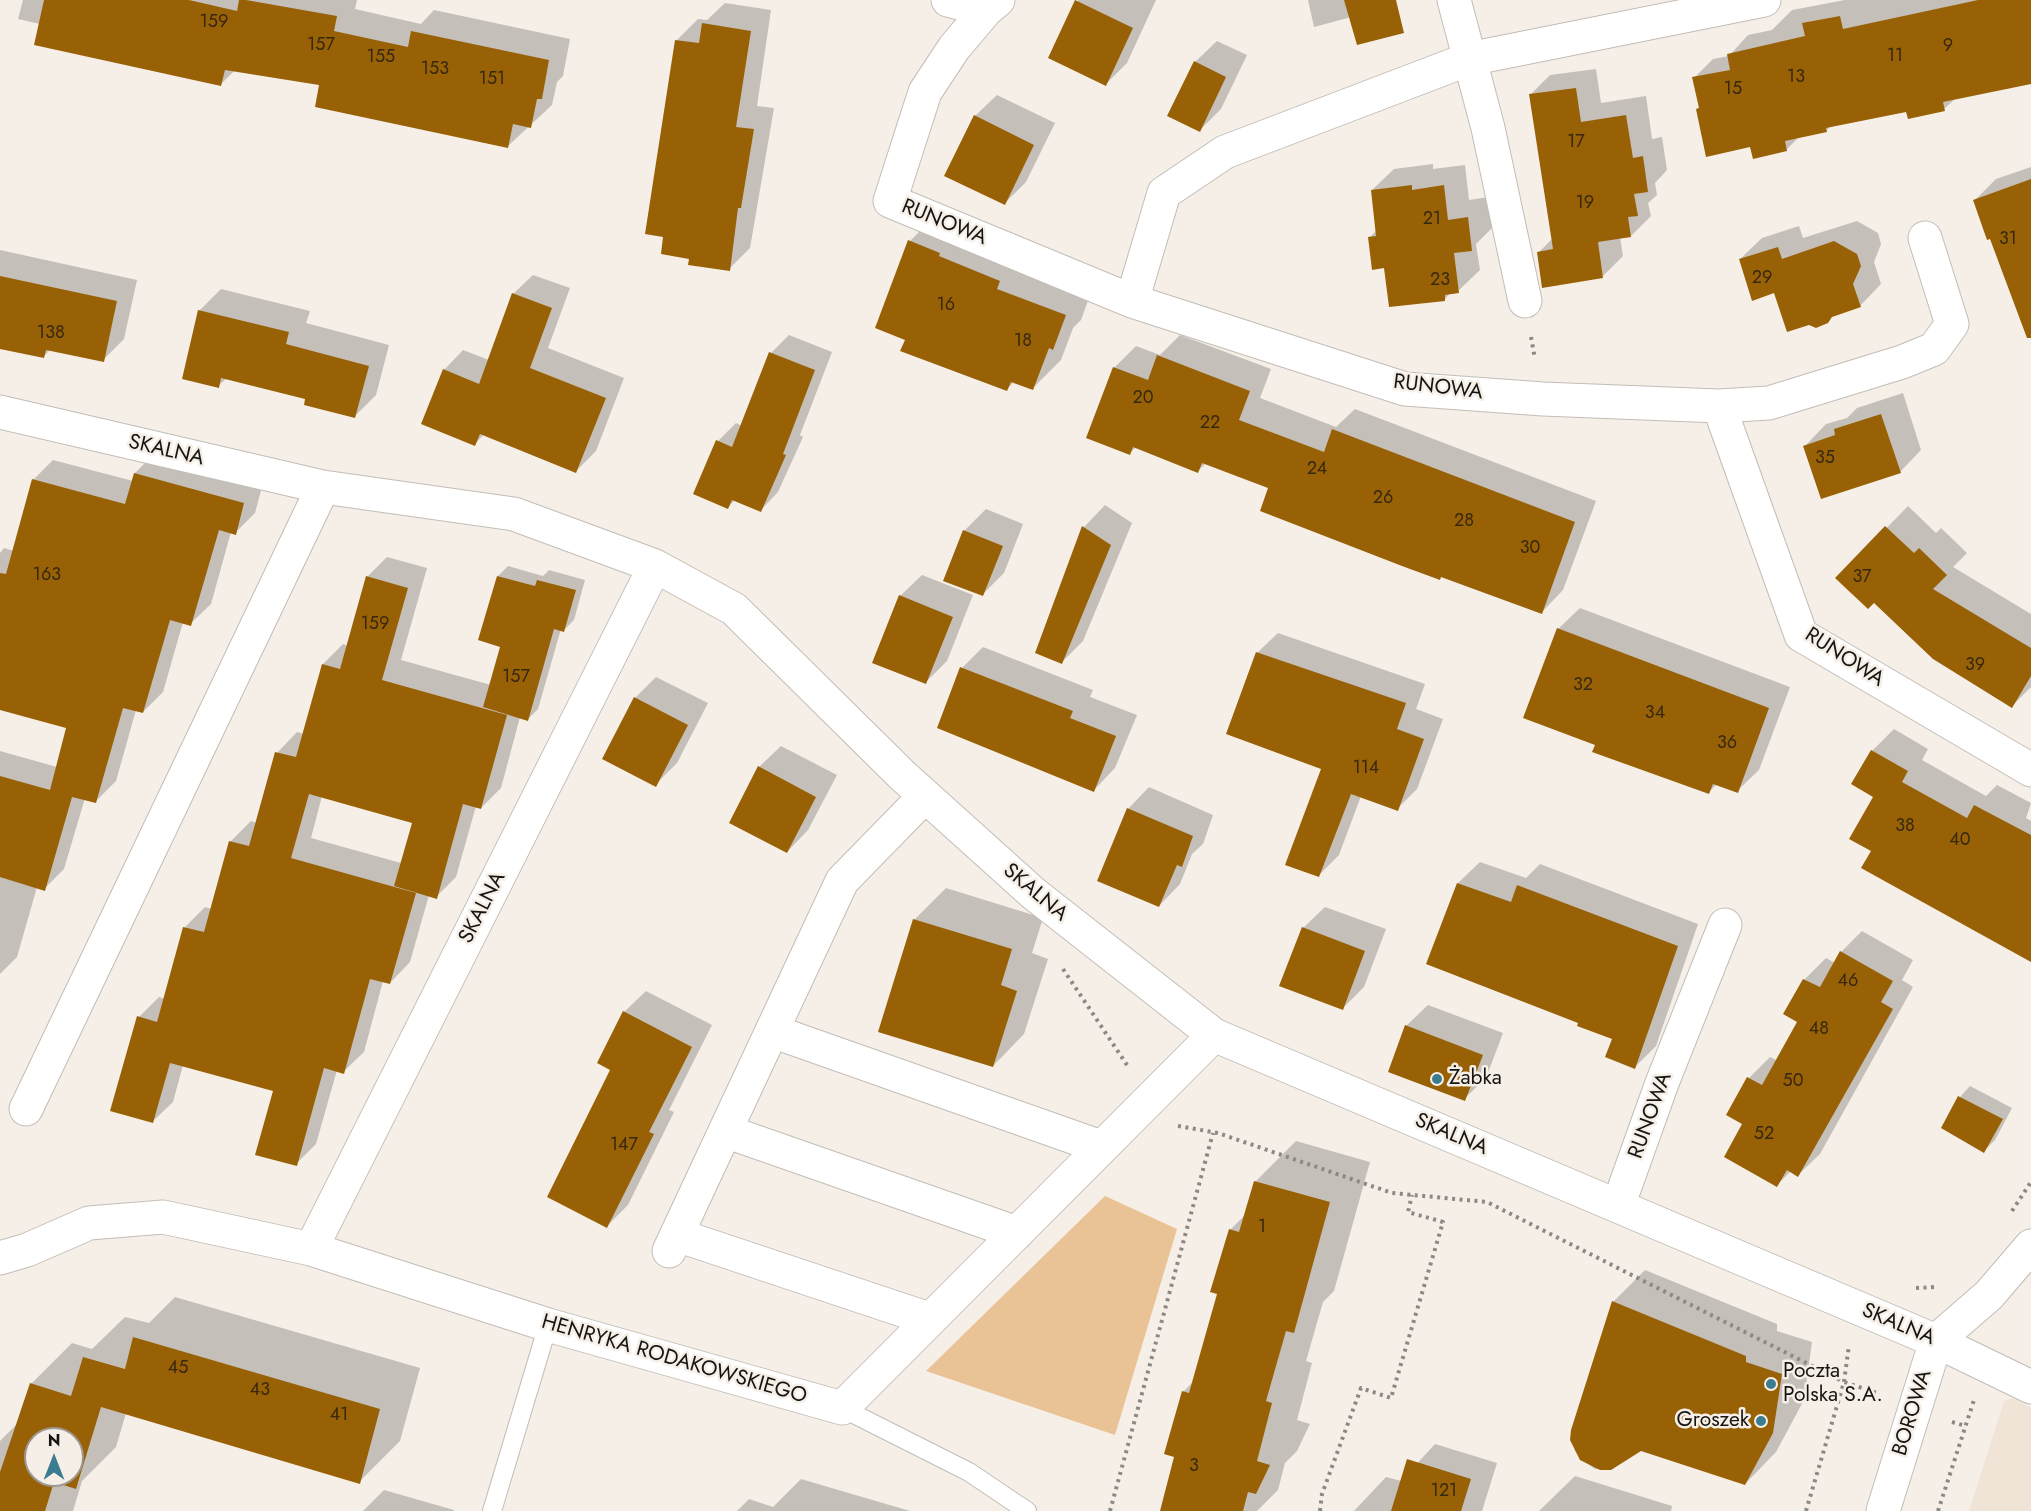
<!DOCTYPE html>
<html>
<head>
<meta charset="utf-8">
<style>
	body { margin:0 }
	#map { position:relative; width:2031px; height:1511px; overflow:hidden; background:#f6efe8; font-family:Jost,sans-serif }
	canvas { display:block }
	.north { position:absolute; left:24px; top:1427px; width:60px; height:60px; box-sizing:border-box; background:#f6efe8; border:2px solid #9d9892; border-radius:50%; rotate:0deg; font-size:16px; font-weight:700; line-height:24px; text-align:center; color:#171512 }
	.north::after { content:''; display:block; margin:auto; width:21px; height:27px; background:#3c7c90; clip-path:polygon(50% 0,100% 100%,50% 72%,0 100%) }
</style>
</head>
<body>
<div id="map">
<canvas width="2031" height="1511"></canvas>
<div class="north">N</div>
</div>
<script>
const ctx = document.querySelector('canvas').getContext('2d');
ctx.lineJoin = 'round';
function fillPath(path, color) { ctx.fillStyle = color; ctx.fill(path, 'evenodd'); }
const poly = rows => new Path2D(rows.map(r => 'M' + r).join(''));
function strokePath(path, color, width, dash) { ctx.strokeStyle = color; ctx.lineWidth = width; ctx.lineCap = dash ? 'butt' : 'round'; ctx.setLineDash(dash || []); ctx.stroke(path); }
function label(font, color, halo, rows, align = 'center') {
  ctx.font = font + ' Jost,sans-serif'; ctx.lineWidth = 5; ctx.setLineDash([]); ctx.textBaseline = 'middle'; ctx.strokeStyle = halo; ctx.fillStyle = color; for (const [text, x, y, turn = 0] of rows) {
    ctx.save(); ctx.translate(x, y); ctx.rotate((+turn || 0) * Math.PI / 180); ctx.textAlign = isNaN(turn) ? turn : align; if (halo) ctx.strokeText(text, 0, 0); ctx.fillText(text, 0, 0); ctx.restore();
  }
}
const built = poly([
	[2013,1398,2031,1408,2031,1511,1969,1511,2004,1401]
]);
const green = poly([
	[1105,1196,1177,1229,1115,1435,926,1371]
]);
const shadow = poly([
	[23,0,357,0,355,9,421,24,434,10,570,39,563,76,557,82,552,105,507,147,321,84,235,70,221,84,40,24,18,19],
	[1156,0,1127,63,1106,84,1050,57,1078,0],
	[1308,0,1381,0,1370,12,1314,27],
	[1845,0,2031,0,2031,82,1956,98,1944,109,1907,110,1831,126,1826,131,1800,136,1786,150,1751,145,1697,109,1700,106,1694,78,1713,59,1729,56,1748,35,1772,30,1792,10],
	[725,3,771,10,757,106,774,108,750,248,729,269,677,40,698,19,707,20],
	[1217,41,1247,55,1221,109,1200,130,1195,62],
	[1596,69,1601,103,1646,96,1652,139,1662,137,1667,170,1655,183,1657,195,1648,203,1651,216,1631,236,1620,237,1623,256,1603,276,1538,253,1553,238,1530,95,1550,75],
	[997,95,1055,123,1026,182,1005,203,975,116],
	[1433,164,1433,169,1465,165,1469,200,1489,197,1492,228,1476,244,1480,270,1458,291,1451,292,1445,299,1385,267,1370,237,1377,230,1372,190,1394,169],
	[2031,167,2031,272,1974,201,1996,179],
	[938,213,1093,287,1081,320,1073,328,1061,360,1033,388,1015,381,1007,389,907,339,910,241],
	[1857,221,1878,233,1881,244,1874,262,1881,284,1860,306,1775,292,1740,259,1762,238,1799,226,1803,238],
	[0,250,137,280,124,339,103,360,51,349,44,356,0,347],
	[533,275,570,288,548,348,624,378,596,451,576,471,484,434,475,444,444,370,463,350,489,360,513,294],
	[221,289,310,311,306,323,389,345,376,395,354,417,307,398,227,378,218,386,199,311],
	[789,335,832,352,800,435,803,437,778,492,760,511,735,500,727,508,695,493,718,441,736,423,742,426,771,353],
	[1180,335,1271,369,1260,398,1336,427,1355,409,1596,501,1563,590,1542,612,1270,487,1206,463,1198,471,1136,447,1130,453,1088,437,1115,367,1136,346,1160,355],
	[1903,393,1921,450,1900,472,1805,446,1826,424,1847,418,1857,408],
	[155,453,263,483,255,513,235,533,231,532,211,604,190,624,183,622,163,692,143,712,136,710,116,781,96,801,85,798,64,869,44,889,37,887,17,957,0,974,0,751,57,767,68,727,0,709,0,553,4,548,14,551,33,480,53,460,133,481,135,473],
	[1105,505,1132,523,1083,641,1062,662,1037,652,1084,527],
	[1908,506,1936,533,1941,528,1967,553,1953,567,2031,614,2031,687,2012,706,1874,601,1838,578],
	[986,509,1023,524,1004,573,983,594,964,531],
	[387,557,427,568,401,660,491,685,502,646,498,576,508,566,543,576,549,570,585,580,574,620,564,630,561,629,538,709,527,720,520,717,501,788,481,808,476,806,456,877,436,897,429,895,410,962,390,983,383,981,364,1052,343,1072,337,1070,316,1144,296,1164,275,1090,183,1065,173,1102,152,1122,139,1017,159,997,165,999,185,927,205,907,212,909,231,841,251,821,257,823,277,753,297,732,304,734,323,664,343,644,348,646,367,577],
	[322,796,413,822,401,863,311,838],
	[922,575,973,595,947,661,925,683,900,596],
	[1580,608,1790,687,1759,770,1737,791,1717,784,1709,792,1597,744,1558,629],
	[1278,633,1425,684,1416,709,1443,719,1417,789,1397,809,1361,796,1339,855,1319,875,1323,768,1228,733,1258,652],
	[983,647,1093,690,1090,697,1137,715,1115,768,1094,790,962,668],
	[656,677,708,703,677,763,655,785,635,698],
	[1894,729,1928,749,1922,760,1986,796,1997,785,2031,803,2026,818,2031,821,2031,951,1873,851,1875,797,1853,784,1872,751],
	[781,746,837,775,808,830,787,852,759,767],
	[1149,787,1213,815,1203,844,1192,854,1180,884,1159,906,1128,809],
	[1480,862,1526,878,1540,864,1698,924,1656,1046,1635,1067,1614,1038,1580,1022,1428,963,1458,883],
	[946,888,1043,918,1032,953,1048,959,1024,1034,993,1066,914,920],
	[1325,907,1386,929,1364,987,1342,1009,1303,928],
	[1862,931,1913,960,1902,980,1913,987,1820,1154,1798,1175,1791,1171,1777,1185,1744,1123,1749,1078,1770,1057,1778,1061,1800,1022,1785,1013,1805,979,1826,958,1835,963,1841,952],
	[646,991,712,1025,669,1110,674,1112,628,1205,607,1226,612,1070,624,1012],
	[1428,1005,1503,1033,1486,1078,1464,1099,1406,1026],
	[1970,1086,2012,1108,1995,1140,1984,1151,1943,1127,1960,1097],
	[1296,1141,1370,1162,1334,1291,1323,1302,1306,1361,1312,1363,1297,1420,1310,1424,1297,1451,1285,1463,1278,1490,1257,1511,1175,1511,1176,1457,1183,1392,1193,1382,1219,1293,1230,1230,1246,1214,1255,1182],
	[1645,1270,1777,1324,1777,1331,1812,1342,1804,1400,1776,1452,1745,1484,1641,1450,1611,1469,1595,1469,1581,1459,1575,1451,1572,1430,1613,1302],
	[175,1297,420,1368,400,1441,359,1482,126,1413,116,1447,82,1481,73,1511,0,1511,0,1441,18,1423,31,1384,72,1343,92,1349,125,1317,149,1323],
	[36,1439,72,1439,72,1475,36,1475],
	[1435,1444,1497,1463,1482,1511,1354,1511,1386,1477,1401,1481],
	[1575,1476,1672,1506,1671,1511,1539,1511],
	[801,1479,910,1511,737,1511,749,1499,773,1507],
	[384,1490,454,1510,453,1511,363,1511]
]);
const building = poly([
	[44,0,189,0,237,11,239,0,246,0,337,16,334,31,408,47,411,31,549,60,542,99,537,99,531,128,513,124,508,148,315,107,319,85,225,70,221,86,34,45],
	[1075,0,1133,28,1106,86,1048,58],
	[1344,0,1396,0,1404,33,1357,45],
	[1978,0,2031,0,2031,84,1943,102,1945,111,1908,119,1906,112,1826,128,1827,132,1785,141,1787,151,1753,159,1750,147,1706,157,1696,109,1699,108,1692,77,1730,70,1727,54,1805,36,1802,23,1840,16,1843,29],
	[702,23,751,31,736,127,754,129,741,208,738,208,730,271,688,265,689,259,661,254,663,237,645,234,675,40,699,43],
	[1194,61,1226,77,1200,132,1167,116],
	[1576,88,1581,122,1626,115,1633,158,1643,156,1648,192,1634,194,1638,216,1628,217,1631,237,1598,242,1603,278,1542,288,1537,252,1553,249,1529,94],
	[974,115,1034,145,1005,205,944,176],
	[2031,179,2031,338,2027,338,1990,239,1987,240,1973,200],
	[1412,185,1412,190,1444,185,1448,220,1468,217,1472,251,1454,253,1459,293,1445,295,1445,301,1389,307,1384,268,1372,270,1368,237,1376,236,1371,190],
	[908,240,940,253,939,256,1000,281,997,289,1066,315,1053,350,1049,348,1033,390,1011,382,1007,391,900,351,905,340,875,328],
	[1834,241,1857,254,1861,266,1853,284,1861,307,1832,317,1828,323,1816,328,1809,325,1787,332,1774,293,1752,301,1739,259,1778,247,1782,259],
	[0,276,117,301,104,362,46,350,44,358,0,349],
	[512,293,552,308,530,368,606,398,576,473,480,434,475,446,421,424,443,369,479,384],
	[198,310,289,332,286,344,369,366,355,418,304,405,305,399,221,378,219,388,182,379],
	[769,352,815,370,783,454,786,455,761,512,732,500,728,509,693,494,716,440,732,447],
	[1157,355,1250,391,1239,420,1324,452,1332,429,1575,522,1542,614,1441,577,1440,580,1402,566,1260,511,1268,488,1202,463,1198,473,1133,447,1130,455,1086,438,1113,367,1148,380],
	[1881,414,1901,473,1821,499,1803,446,1835,435,1834,429],
	[134,473,244,503,236,535,219,530,191,626,170,620,143,713,123,708,96,803,72,797,45,891,0,877,0,776,50,790,66,728,0,710,0,573,6,574,32,479,125,504],
	[1082,526,1111,545,1062,664,1035,653],
	[1885,526,1914,553,1919,548,1947,575,1933,589,2031,648,2031,676,2012,708,1933,659,1874,603,1868,609,1835,578],
	[963,530,1003,546,983,596,943,581],
	[366,576,408,588,382,680,507,715,481,809,463,804,437,899,394,886,412,823,309,794,291,858,416,893,390,984,370,979,344,1074,324,1068,297,1166,255,1155,273,1091,170,1063,153,1123,110,1111,137,1016,157,1022,183,927,204,932,229,841,249,846,275,752,296,757,322,664,340,669],
	[497,576,535,586,537,580,576,590,564,632,554,629,528,721,483,707,500,647,478,640],
	[899,595,953,617,926,684,872,663],
	[1557,628,1769,708,1738,793,1713,784,1709,794,1592,752,1595,745,1523,718],
	[1256,652,1406,703,1397,729,1424,739,1398,811,1351,794,1319,877,1285,865,1321,769,1226,734],
	[960,667,1073,711,1070,718,1116,736,1094,792,937,728],
	[634,697,688,725,656,787,602,759],
	[1871,750,1908,771,1902,782,1967,818,1974,805,2031,835,2031,962,1861,868,1871,851,1849,839,1873,797,1851,784],
	[758,766,816,797,787,853,729,823],
	[1127,808,1193,836,1182,867,1177,865,1159,907,1097,881],
	[1457,883,1511,902,1517,885,1678,946,1635,1069,1605,1057,1612,1039,1577,1026,1578,1023,1426,964],
	[913,919,1012,949,1001,985,1017,991,993,1067,878,1032],
	[1302,927,1365,951,1343,1010,1279,986],
	[1840,951,1893,981,1881,1002,1893,1009,1798,1177,1787,1170,1777,1187,1724,1157,1742,1124,1726,1115,1747,1077,1762,1085,1797,1022,1783,1014,1803,979,1820,987],
	[623,1011,692,1047,649,1132,654,1134,607,1228,547,1197,610,1070,597,1063],
	[1405,1025,1483,1055,1465,1101,1388,1072],
	[1958,1096,2003,1119,1984,1153,1941,1128],
	[1254,1181,1330,1202,1294,1333,1286,1331,1266,1401,1272,1403,1257,1461,1270,1465,1256,1494,1248,1492,1243,1511,1160,1511,1174,1457,1164,1454,1182,1391,1189,1393,1217,1294,1210,1292,1229,1229,1239,1232],
	[1612,1301,1746,1356,1746,1362,1782,1374,1773,1433,1745,1485,1641,1451,1611,1470,1600,1470,1580,1460,1570,1440,1571,1430],
	[133,1337,380,1409,360,1484,101,1407,76,1489,54,1482,45,1511,0,1511,0,1472,30,1383,71,1396,83,1357,125,1369],
	[36,1439,72,1439,72,1475,36,1475],
	[1407,1459,1471,1479,1461,1511,1391,1511]
]);
const path = poly([
	[1531,337,1535,359],
	[1063,969,1129,1068],
	[1178,1126,1218,1133,1392,1193,1487,1202,1844,1382,1849,1345],
	[2012,1211,2031,1182],
	[1916,1288,1936,1287],
	[1952,1422,1966,1426],
	[1110,1511,1213,1133],
	[1320,1511,1322,1494,1361,1388,1391,1398,1443,1222,1408,1212,1412,1195],
	[1806,1511,1844,1382,1880,1394],
	[1938,1511,1974,1400]
]);
const lane = poly([
	[842,1408,969,1472,1027,1511],
	[492,1511,548,1325]
]);
const street = poly([
	[948,0,986,10,998,0],
	[1454,0,1488,128,1525,301],
	[986,10,954,48,925,92,890,201,1132,301,1405,389,1543,399,1719,406,1801,635,2031,770],
	[1132,301,1164,193,1225,152,1469,59,1764,0],
	[1719,406,1769,403,1902,362,1934,349,1952,324,1925,238],
	[0,412,323,487,514,514,655,566,734,609,902,775,1033,893,1214,1035,1936,1341,2031,1387],
	[772,1031,1101,1147],
	[26,1109,323,487],
	[725,1131,1017,1233],
	[1618,1206,1662,1083,1725,925],
	[677,1235,929,1319],
	[311,1249,655,566],
	[669,1251,842,881,925,796],
	[0,1258,27,1250,89,1223,163,1217,311,1249,548,1325,842,1408,1214,1035],
	[1883,1511,1936,1341,1989,1295,2031,1246]
]);
const markers = [
	[1437,1079,6,"#3c7c90"],
	[1771,1384,6,"#3c7c90"],
	[1761,1421,6,"#3c7c90"]
];
const numberNames = [
	["159",214,23],
	["157",321,46],
	["9",1948,47],
	["11",1895,57],
	["155",381,58],
	["153",435,70],
	["13",1796,78],
	["151",492,80],
	["15",1733,90],
	["17",1576,143],
	["19",1585,204],
	["21",1432,220],
	["31",2008,240],
	["29",1762,279],
	["23",1440,281],
	["16",946,306],
	["138",51,334],
	["18",1023,342],
	["20",1143,399],
	["22",1210,424],
	["35",1825,459],
	["24",1317,470],
	["26",1383,499],
	["28",1464,522],
	["30",1530,549],
	["163",47,576],
	["37",1862,578],
	["159",375,625],
	["39",1975,666],
	["157",516,678],
	["32",1583,686],
	["34",1655,714],
	["36",1727,744],
	["114",1366,769],
	["38",1905,827],
	["40",1960,841],
	["46",1848,982],
	["48",1819,1030],
	["50",1793,1082],
	["52",1764,1135],
	["147",624,1146],
	["1",1262,1228],
	["45",178,1369],
	["43",260,1391],
	["41",339,1416],
	["3",1194,1467],
	["121",1444,1492]
];
const streetNames = [
	["RUNOWA",944,223,22],
	["RUNOWA",1438,388,7],
	["SKALNA",166,451,13],
	["RUNOWA",1844,658,33],
	["SKALNA",1035,893,40],
	["SKALNA",483,908,-63],
	["RUNOWA",1651,1116,-70],
	["SKALNA",1451,1135,23],
	["SKALNA",1898,1325,23],
	["HENRYKA RODAKOWSKIEGO",674,1360,16],
	["BOROWA",1913,1413,-73]
];
const poiNames = [
	["Żabka",1449,1079],
	["Poczta",1783,1372],
	["Polska S.A.",1783,1396],
	["Groszek",1749,1421,"right"]
];
fillPath(built, '#f0e4d6');
fillPath(green, '#e9c295');
fillPath(shadow, '#0003');
fillPath(building, '#986105');
strokePath(lane, '#c3bdb6', 20);
strokePath(street, '#c3bdb6', 35);
strokePath(path, '#8d8883', 4, [3, 4.5]);
strokePath(lane, '#fff', 18);
strokePath(street, '#fff', 33);
for (const [x, y, r, color] of markers) { const dot = new Path2D(); dot.arc(x, y, r, 0, 2 * Math.PI); ctx.fillStyle = color; ctx.fill(dot); strokePath(dot, '#f6efe8', 2); }
label('18px', '#37280f', null, numberNames);
label('21px', '#171512', '#f6efe8', streetNames);
label('21px', '#171512', '#f6efe8', poiNames, 'left');
</script>
</body>
</html>
